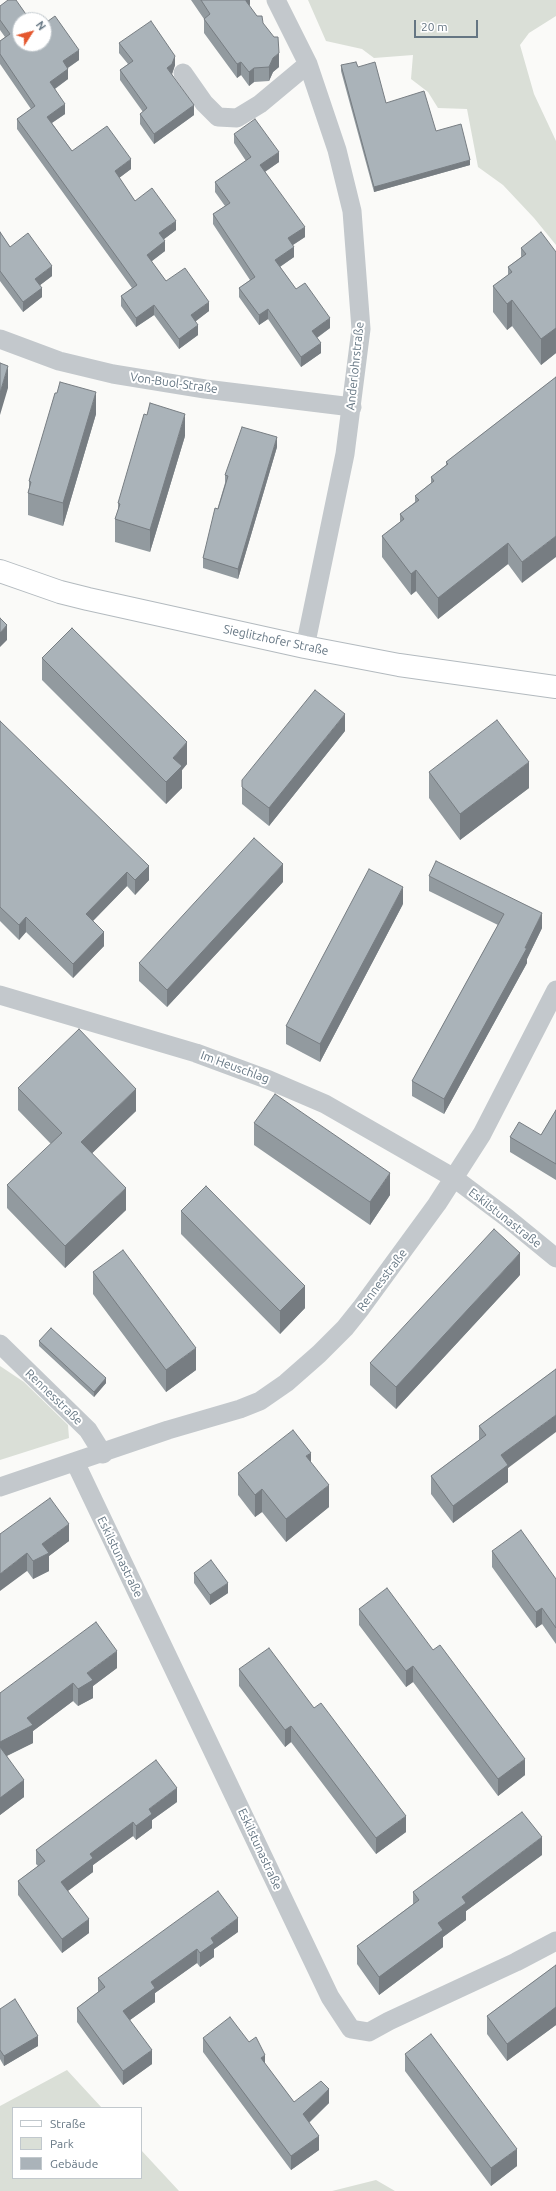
<!DOCTYPE html>
<html>
<head>
<meta charset="utf-8">
<style>
	body { margin:0 }
	#map { position:relative; width:556px; height:2191px; overflow:hidden; background:#fafaf8; font-family:Ubuntu,sans-serif }
	canvas { display:block }
	.legend { position:absolute; left:12px; top:2107px; width:130px; height:72px; box-sizing:border-box; background:#fff; border:1px solid #c1c8cd; margin:0; padding:5px 7px; list-style:none; font-size:12px; color:#657683 }
	.legend li { display:flex; align-items:center; gap:8px; height:20px }
	.legend b { width:20px; border:1px solid #c1c8cd }
	.north { position:absolute; left:12px; top:12px; width:40px; height:40px; box-sizing:border-box; background:#fff; border:1px solid #c1c8cd; border-radius:50%; rotate:54deg; font-size:11px; font-weight:700; line-height:16px; text-align:center; color:#657683 }
	.north::after { content:''; display:block; margin:auto; width:14px; height:18px; background:#e4572e; clip-path:polygon(50% 0,100% 100%,50% 72%,0 100%) }
	.scale { position:absolute; left:414px; top:20px; width:64px; height:18px; box-sizing:border-box; border:2px solid #657683; border-top:0; padding-left:5px; font-size:12px; line-height:14px; white-space:nowrap; color:#657683; -webkit-text-stroke:3px #fff; paint-order:stroke }
</style>
</head>
<body>
<div id="map">
<canvas width="556" height="2191"></canvas>
<ul class="legend">
<li><b style="height:5px;background:#fff"></b>Straße</li>
<li><b style="height:11px;background:#dadfd7"></b>Park</li>
<li><b style="height:11px;background:#aab3b9"></b>Gebäude</li>
</ul>
<div class="north">N</div>
<div class="scale">20 m</div>
</div>
<script>
const ctx = document.querySelector('canvas').getContext('2d');
ctx.lineJoin = 'round';
function fillPath(path, color) { ctx.fillStyle = color; ctx.fill(path, 'evenodd'); }
const poly = rows => new Path2D(rows.map(r => 'M' + r).join(''));
function strokePath(path, color, width, dash) { ctx.strokeStyle = color; ctx.lineWidth = width; ctx.lineCap = dash ? 'butt' : 'round'; ctx.setLineDash(dash || []); ctx.stroke(path); }
function label(font, color, halo, rows, align = 'center') {
  ctx.font = font + ' Ubuntu,sans-serif'; ctx.lineWidth = 4; ctx.setLineDash([]); ctx.textBaseline = 'middle'; ctx.strokeStyle = halo; ctx.fillStyle = color; for (const [text, x, y, turn = 0] of rows) {
    ctx.save(); ctx.translate(x, y); ctx.rotate((+turn || 0) * Math.PI / 180); ctx.textAlign = isNaN(turn) ? turn : align; if (halo) ctx.strokeText(text, 0, 0); ctx.fillText(text, 0, 0); ctx.restore();
  }
}
const green = poly([
	[308,0,556,0,556,16,529,33,520,45,534,94,556,141,556,245,534,218,503,185,478,167,467,109,438,108,428,92,411,79,413,55,374,58,362,49,326,41],
	[0,1366,24,1382,68,1425,69,1438,0,1460],
	[67,2070,102,2108,13,2108,13,2178,141,2178,141,2150,179,2191,0,2191,0,2106],
	[376,2180,395,2191,332,2191]
]);
const street = poly([
	[276,0,308,64,337,150,352,211,361,329,345,454,305,647],
	[183,73,204,103,218,117,237,118,260,104,308,64],
	[0,339,59,361,113,374,205,389,352,407],
	[0,995,196,1053,269,1080,325,1104,454,1178,506,1217,556,1258],
	[0,1344,88,1430,103,1454],
	[75,1462,330,1997,351,2029,369,2032,389,2021,516,1962,556,1941],
	[0,1487,168,1430,240,1409,260,1401,286,1383,319,1354,345,1328,361,1308,437,1204,482,1134,556,990]
]);
const secondary = poly([
	[0,571,60,592,88,599,305,647,399,665,556,687]
]);
const wall = poly([
	[191,0,250,0,250,4,249,6,257,16,263,23,279,67,273,72,269,81,254,82,249,86,241,75,237,78,204,33,204,19],
	[0,6,20,20,79,60,68,68,68,79,55,89,65,114,52,123,72,151,131,169,119,178,135,201,176,230,164,239,165,251,151,261,166,281,209,311,195,321,198,335,179,349,154,315,136,327,121,306,121,296,132,288,17,129,17,119,31,109,0,64,0,41,5,37,0,30],
	[119,43,175,65,172,74,194,115,154,144,140,124,140,114,143,112,120,80,120,70,128,64,119,53],
	[341,65,358,67,386,103,470,165,374,192,341,71],
	[234,134,279,162,265,172,305,237,293,245,294,257,280,267,296,289,330,328,317,338,321,353,301,367,268,319,259,325,239,297,239,288,250,280,213,224,213,214,225,206,215,192,215,182,246,161,234,143],
	[0,232,10,247,52,276,40,285,42,297,23,312,0,281],
	[521,248,556,252,556,353,541,365,512,326,507,330,493,312,493,286,508,275,508,267,521,257],
	[556,377,522,583,508,564,438,619,416,591,411,595,382,557,382,536,400,522,400,514,415,502,415,496,431,483,431,477,446,465,446,462],
	[57,393,96,414,63,526,28,515,28,493,29,488,29,481],
	[185,436,150,552,115,542,115,519,118,510,118,503],
	[277,447,238,579,203,568,203,558,225,483,225,475],
	[42,658,187,764,182,770,182,788,166,804,42,680],
	[0,721,149,880,135,895,127,886,93,921,104,946,73,978,26,932,19,940,0,921],
	[345,731,269,826,242,804,242,780],
	[429,772,529,788,460,840,429,798],
	[429,876,542,928,527,959,527,963,444,1114,412,1096,412,1081,498,925,429,891],
	[283,882,167,1007,139,981,139,963],
	[403,904,320,1062,286,1044,286,1026],
	[18,1088,136,1111,92,1153,126,1210,65,1268,7,1208,7,1185,51,1144,18,1110],
	[556,1110,556,1180,510,1152,510,1137,541,1135],
	[254,1123,390,1195,370,1225,254,1145],
	[181,1211,305,1308,280,1334,181,1234],
	[93,1272,196,1370,166,1392,93,1294],
	[520,1275,396,1409,370,1385,370,1363],
	[39,1341,106,1383,94,1397,39,1346],
	[556,1369,508,1468,508,1482,453,1523,431,1494,431,1476,479,1440,479,1426],
	[311,1462,329,1507,286,1542,262,1512,255,1517,238,1495,238,1473],
	[0,1534,69,1541,49,1556,49,1571,33,1579],
	[492,1551,556,1579,556,1644,542,1624,536,1628,492,1567],
	[194,1573,228,1593,210,1605,194,1583],
	[359,1609,525,1775,498,1796,413,1682,406,1687,359,1625],
	[117,1668,93,1686,93,1698,78,1706,73,1701,33,1731,33,1743,7,1756,24,1797,0,1815,0,1693],
	[239,1669,406,1832,376,1854,291,1742,285,1747,239,1686],
	[177,1802,152,1820,152,1828,136,1840,133,1836,93,1865,93,1872,68,1891,89,1933,62,1953,18,1895,18,1881,38,1866,36,1864,36,1850],
	[542,1855,466,1911,466,1920,443,1937,443,1947,379,1995,357,1964,357,1946,413,1904,413,1892],
	[238,1932,214,1949,214,1957,200,1967,197,1963,155,1993,155,2002,130,2020,152,2064,123,2085,77,2022,77,2008,98,1992,98,1978],
	[556,1965,556,2025,507,2061,487,2034,487,2016],
	[0,2009,38,2046,4,2066,0,2059],
	[203,2038,265,2064,294,2102,329,2103,309,2123,319,2150,291,2170,203,2052],
	[405,2054,517,2166,491,2186,405,2071]
]);
const shadedWall = poly([
	[246,0,250,0,250,4,246,15],
	[79,50,79,60,63,71,63,61],
	[279,53,279,67,273,72,269,81,269,67,273,58],
	[175,56,175,65,172,74,167,68],
	[241,62,241,75,237,78,237,64],
	[254,68,254,82,249,86,249,72],
	[68,69,68,79,50,92,50,82],
	[65,104,65,114,47,126,47,117],
	[194,105,194,115,154,144,154,134],
	[279,152,279,162,260,175,260,165],
	[131,159,131,169,115,181,115,171],
	[470,160,470,165,374,192,374,187],
	[176,221,176,230,159,243,159,233],
	[305,227,305,237,288,248,288,238],
	[165,241,165,251,147,265,147,255],
	[294,247,294,257,275,270,275,260],
	[52,266,52,276,35,289,35,279],
	[42,288,42,297,23,312,23,302],
	[512,300,512,326,507,330,507,304],
	[209,302,209,311,191,325,191,315],
	[154,305,154,315,136,327,136,318],
	[268,309,268,319,259,325,259,315],
	[330,318,330,328,312,341,312,331],
	[198,325,198,335,179,349,179,339],
	[556,328,556,353,541,365,541,339],
	[321,343,321,353,301,367,301,357],
	[8,366,8,388,0,415,0,393],
	[96,392,96,414,63,526,63,503],
	[185,414,185,436,150,552,150,530],
	[277,437,277,447,238,579,238,569],
	[556,536,556,557,522,583,522,562],
	[508,543,508,564,438,619,438,598],
	[416,570,416,591,411,595,411,574],
	[7,625,7,640,0,647,0,633],
	[345,714,345,731,269,826,269,808],
	[187,742,187,764,182,770,182,788,166,804,166,782,173,758],
	[529,762,529,788,460,840,460,814],
	[283,864,283,882,167,1007,167,990],
	[149,866,149,880,135,895,135,880],
	[127,872,127,886,86,928,86,914],
	[403,887,403,904,320,1062,320,1044],
	[542,913,542,928,527,959,527,963,444,1114,444,1099,525,948],
	[26,917,26,932,19,940,19,925],
	[104,932,104,946,73,978,73,964],
	[136,1089,136,1111,81,1164,81,1142],
	[390,1173,390,1195,370,1225,370,1202],
	[126,1188,126,1210,65,1268,65,1246],
	[520,1253,520,1275,396,1409,396,1387],
	[305,1286,305,1308,280,1334,280,1311],
	[196,1348,196,1370,166,1392,166,1370],
	[106,1378,106,1383,94,1397,94,1392],
	[556,1415,556,1432,508,1468,508,1482,453,1523,453,1506,501,1455],
	[311,1453,311,1475,306,1456],
	[329,1485,329,1507,286,1542,286,1519],
	[262,1489,262,1512,255,1517,255,1495],
	[69,1524,69,1541,49,1556,49,1571,33,1579,33,1561,42,1544],
	[27,1553,27,1571,0,1591,0,1574],
	[228,1583,228,1593,210,1605,210,1595],
	[542,1608,542,1624,536,1628,536,1612],
	[117,1651,117,1668,93,1686,93,1698,78,1706,78,1689,87,1673],
	[413,1666,413,1682,406,1687,406,1671],
	[73,1683,73,1701,33,1731,33,1743,0,1759,0,1742,27,1718],
	[291,1726,291,1742,285,1747,285,1730],
	[525,1759,525,1775,498,1796,498,1779],
	[24,1780,24,1797,0,1815,0,1798],
	[177,1788,177,1802,152,1820,152,1828,136,1840,136,1826,149,1809],
	[406,1816,406,1832,376,1854,376,1838],
	[133,1822,133,1836,93,1865,93,1872,61,1896,61,1882,90,1854],
	[542,1837,542,1855,466,1911,466,1920,443,1937,443,1947,379,1995,379,1977,438,1923,462,1897],
	[238,1918,238,1932,214,1949,214,1957,200,1967,200,1953,211,1938],
	[89,1919,89,1933,62,1953,62,1939],
	[197,1949,197,1963,155,1993,155,2002,123,2025,123,2011,151,1982],
	[556,2007,556,2025,507,2061,507,2044],
	[38,2036,38,2046,4,2066,4,2056],
	[152,2050,152,2064,123,2085,123,2071],
	[265,2055,265,2069,261,2058],
	[329,2089,329,2103,303,2128,303,2114],
	[319,2136,319,2150,291,2170,291,2156],
	[517,2149,517,2166,491,2186,491,2168]
]);
const building = poly([
	[8,0,16,0,30,20,20,20,20,44,44,44,44,24,55,16,79,50,63,61,68,69,50,82,65,104,47,117,72,151,107,126,131,159,115,171,135,201,152,188,176,221,159,233,165,241,147,255,166,281,185,268,209,302,191,315,198,325,179,339,154,305,136,318,121,296,137,285,17,119,35,106,0,54,0,41,10,34,0,20,0,6,8,0],
	[201,0,246,0,246,1,257,16,262,16,263,23,274,37,278,37,279,53,273,58,269,67,254,68,249,72,241,62,237,64,204,19,210,14,201,0],
	[151,21,175,56,172,64,167,68,194,105,154,134,140,114,147,108,120,70,133,61,119,43,151,21],
	[356,62,358,67,375,62,386,103,424,91,436,131,461,124,470,160,374,187,341,65,356,62],
	[255,119,279,152,260,165,305,227,288,238,294,247,275,260,296,289,305,283,330,318,312,331,321,343,301,357,268,309,259,315,239,288,255,277,213,214,230,203,215,182,251,157,234,134,255,119],
	[0,232,10,247,28,233,52,266,35,279,42,288,23,302,0,271,0,232],
	[541,232,556,252,556,328,541,339,512,300,507,304,493,286,512,272,508,267,526,254,521,248,541,232],
	[0,363,8,366,0,393,0,363],
	[556,377,556,536,522,562,508,543,438,598,416,570,411,574,382,536,404,519,400,514,419,500,415,496,434,481,431,477,448,464,446,462,556,377],
	[60,382,96,392,63,503,28,493,31,482,29,481,55,393,57,393,60,382],
	[150,403,185,414,150,530,115,519,120,504,118,503,144,414,147,415,150,403],
	[242,427,277,437,238,569,203,558,215,508,218,509,228,476,225,475,242,427],
	[0,618,7,625,0,633,0,618],
	[72,628,187,742,173,758,182,766,166,782,42,658,72,628],
	[315,690,345,714,269,808,242,787,242,780,315,690],
	[497,720,529,762,460,814,429,772,497,720],
	[0,721,149,866,135,880,127,872,86,914,104,932,73,964,26,917,19,925,0,907,0,721],
	[254,838,283,864,167,990,139,963,254,838],
	[436,861,542,913,525,948,527,948,444,1099,412,1081,504,914,429,876,436,861],
	[369,869,403,887,320,1044,286,1026,369,869],
	[79,1029,136,1089,81,1142,126,1188,65,1246,7,1185,62,1133,18,1088,79,1029],
	[275,1094,390,1173,370,1202,254,1123,275,1094],
	[556,1110,556,1164,510,1137,519,1122,541,1135,556,1110],
	[206,1186,305,1286,280,1311,181,1211,206,1186],
	[494,1229,520,1253,396,1387,370,1363,494,1229],
	[123,1250,196,1348,166,1370,93,1272,123,1250],
	[51,1328,106,1378,94,1392,39,1341,51,1328],
	[556,1369,556,1415,501,1455,508,1465,453,1506,431,1476,486,1435,479,1426,556,1369],
	[293,1430,311,1453,306,1456,329,1485,286,1519,262,1489,255,1495,238,1473,293,1430],
	[50,1498,69,1524,42,1544,49,1553,33,1561,27,1553,0,1574,0,1534,50,1498],
	[521,1530,556,1579,556,1628,542,1608,536,1612,492,1551,521,1530],
	[211,1560,228,1583,210,1595,194,1573,211,1560],
	[387,1588,433,1650,440,1645,525,1759,498,1779,413,1666,406,1671,359,1609,387,1588],
	[96,1622,117,1651,87,1673,93,1680,78,1689,73,1683,27,1718,33,1725,0,1742,0,1693,96,1622],
	[269,1648,314,1708,321,1703,406,1816,376,1838,291,1726,285,1730,239,1669,269,1648],
	[0,1747,24,1780,0,1798,0,1747],
	[156,1760,177,1788,149,1809,152,1814,136,1826,133,1822,90,1854,93,1858,61,1882,89,1919,62,1939,18,1881,45,1861,36,1850,156,1760],
	[522,1812,542,1837,462,1897,466,1903,438,1923,443,1930,379,1977,357,1946,419,1900,413,1892,522,1812],
	[218,1891,238,1918,211,1938,214,1943,200,1953,197,1949,151,1982,155,1988,123,2011,152,2050,123,2071,77,2008,105,1987,98,1978,218,1891],
	[556,1965,556,2007,507,2044,487,2016,556,1965],
	[15,1999,38,2036,4,2056,0,2050,0,2009,15,1999],
	[230,2017,249,2042,256,2037,265,2055,261,2058,294,2102,321,2081,329,2089,303,2114,319,2136,291,2156,203,2038,230,2017],
	[431,2034,517,2149,491,2168,405,2054,431,2034]
]);
const streetNames = [
	["Anderlohrstraße",355,366,-84],
	["Von-Buol-Straße",174,383,8],
	["Sieglitzhofer Straße",276,640,12],
	["Im Heuschlag",235,1067,20],
	["Eskilstunastraße",505,1218,38],
	["Rennesstraße",382,1280,-53],
	["Rennesstraße",54,1397,44],
	["Eskilstunastraße",120,1557,64],
	["Eskilstunastraße",260,1849,65]
];
fillPath(green, '#dadfd7');
strokePath(secondary, '#b3babf', 24);
strokePath(street, '#c3c8cc', 19);
strokePath(secondary, '#fff', 22);
fillPath(wall, '#929a9f');
fillPath(shadedWall, '#777d82');
fillPath(building, '#aab3b9');
strokePath(building, '#777d82', 1);
label('12px', '#657683', '#fff', streetNames);
</script>
</body>
</html>
